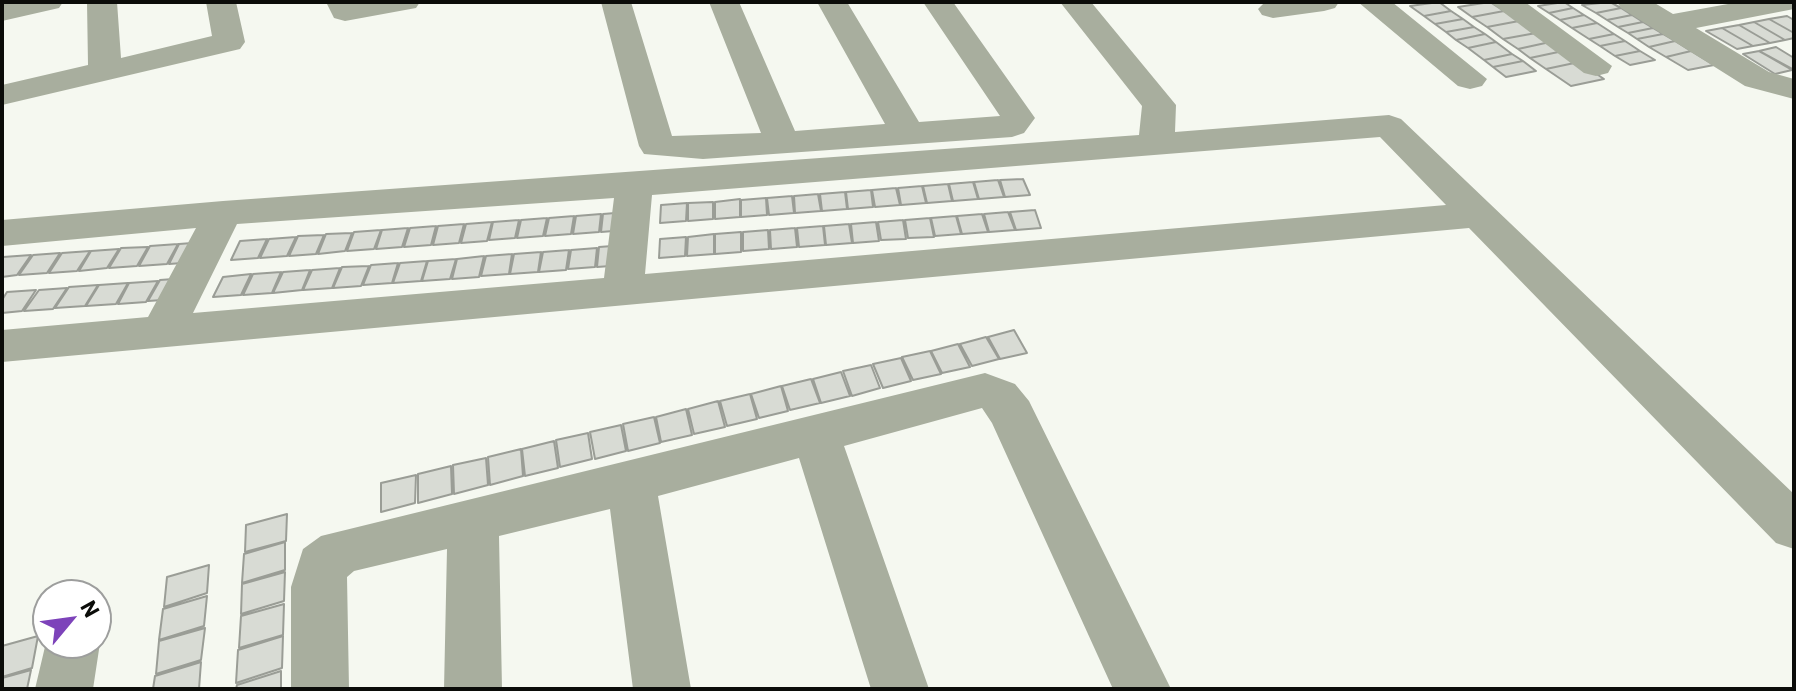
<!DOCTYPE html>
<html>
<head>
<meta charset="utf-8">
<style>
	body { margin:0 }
	#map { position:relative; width:1796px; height:691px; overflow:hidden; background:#f5f8f0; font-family:Barlow,sans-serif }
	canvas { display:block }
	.frame { position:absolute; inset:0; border:4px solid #0b0c09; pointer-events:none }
	.north { position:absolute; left:32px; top:579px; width:80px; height:80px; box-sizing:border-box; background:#fff; border:2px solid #9d9e9d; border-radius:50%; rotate:61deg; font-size:22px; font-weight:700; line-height:32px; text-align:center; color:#0b0c09 }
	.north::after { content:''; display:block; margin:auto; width:28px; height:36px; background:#7d43ba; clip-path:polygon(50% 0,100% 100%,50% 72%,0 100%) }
</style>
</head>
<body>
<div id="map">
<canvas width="1796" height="691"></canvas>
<div class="frame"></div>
<div class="north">N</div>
</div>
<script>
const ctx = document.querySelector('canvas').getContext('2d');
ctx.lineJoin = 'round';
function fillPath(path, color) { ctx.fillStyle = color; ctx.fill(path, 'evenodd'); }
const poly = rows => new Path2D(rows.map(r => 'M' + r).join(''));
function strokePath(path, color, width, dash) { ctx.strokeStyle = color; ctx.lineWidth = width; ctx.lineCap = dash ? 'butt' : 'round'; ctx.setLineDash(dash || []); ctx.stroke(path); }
const building = poly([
	[1439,2,1451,11,1424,16,1410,6,1439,2],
	[1490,2,1504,11,1472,17,1458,7,1490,2],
	[1564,2,1573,8,1549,13,1538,6,1564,2],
	[1610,2,1621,8,1596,13,1582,5,1610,2],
	[1573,8,1584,15,1560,20,1549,13,1573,8],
	[1621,8,1632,15,1607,20,1596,13,1621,8],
	[1451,11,1463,19,1435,24,1424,16,1451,11],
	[1504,11,1519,21,1487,27,1472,17,1504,11],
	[1584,15,1597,23,1572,28,1560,20,1584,15],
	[1632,15,1643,22,1618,27,1607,20,1632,15],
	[1787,16,1794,20,1794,33,1769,19,1787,16],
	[1463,19,1474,27,1446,32,1435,24,1463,19],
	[1769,19,1794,33,1794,38,1785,40,1754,22,1769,19],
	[1519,21,1536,33,1503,39,1487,27,1519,21],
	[1643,22,1653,28,1628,33,1618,27,1643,22],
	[1754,22,1785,40,1770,43,1739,25,1754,22],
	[1597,23,1614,34,1589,39,1572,28,1597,23],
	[1739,25,1770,43,1753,46,1722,28,1739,25],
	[1474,27,1485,34,1456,40,1446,32,1474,27],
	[1653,28,1663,34,1637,39,1628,33,1653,28],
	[1722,28,1753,46,1737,49,1706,31,1722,28],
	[1536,33,1550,42,1518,49,1503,39,1536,33],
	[1485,34,1496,42,1468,48,1456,40,1485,34],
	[1614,34,1625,41,1600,46,1589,39,1614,34],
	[1663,34,1675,41,1649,47,1637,39,1663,34],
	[1625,41,1640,51,1615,56,1600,46,1625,41],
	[1675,41,1691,51,1666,57,1649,47,1675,41],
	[1496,42,1512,54,1484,60,1468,48,1496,42],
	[1550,42,1563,51,1530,58,1518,49,1550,42],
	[1776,47,1794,58,1794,70,1759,51,1776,47],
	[1563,51,1579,62,1546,69,1530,58,1563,51],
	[1640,51,1655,60,1630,65,1615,56,1640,51],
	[1691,51,1714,65,1688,70,1666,57,1691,51],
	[1759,51,1792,70,1775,74,1743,54,1759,51],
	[1512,54,1523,61,1493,67,1484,60,1512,54],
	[1523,61,1536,71,1506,77,1493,67,1523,61],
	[1579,62,1604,79,1571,86,1546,69,1579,62],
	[1023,179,1030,195,1005,197,1000,180,1023,179],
	[998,180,1004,197,979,199,974,182,998,180],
	[973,182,978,199,953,201,949,184,973,182],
	[948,184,952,201,927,203,923,186,948,184],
	[922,186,926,203,901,205,898,188,922,186],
	[896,188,900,205,875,207,872,190,896,188],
	[871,190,873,207,848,209,846,192,871,190],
	[845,192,847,209,822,211,820,194,845,192],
	[818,194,821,211,795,213,794,196,818,194],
	[792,196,794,213,769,215,767,198,792,196],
	[766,198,767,215,741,217,741,200,766,198],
	[740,199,740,217,715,219,715,202,740,199],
	[713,202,713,219,688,221,688,203,713,202],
	[687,203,686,221,660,223,661,205,687,203],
	[1035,210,1041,228,1016,230,1010,212,1035,210],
	[628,212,626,230,601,232,603,214,628,212],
	[1008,212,1015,230,989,232,984,214,1008,212],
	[601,214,599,232,573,234,576,216,601,214],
	[982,214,988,232,962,234,957,216,982,214],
	[574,216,571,234,545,236,549,218,574,216],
	[956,216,961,234,935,236,931,218,956,216],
	[547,218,543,236,517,238,521,220,547,218],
	[930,218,934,237,908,238,905,220,930,218],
	[519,220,515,238,489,240,493,222,519,220],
	[903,220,906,239,881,240,878,222,903,220],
	[492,222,487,241,461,243,466,224,492,222],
	[876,222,879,241,853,243,851,224,876,222],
	[464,224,459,243,433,245,438,226,464,224],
	[849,224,852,243,826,245,824,226,849,224],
	[436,226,431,245,404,247,410,228,436,226],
	[823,226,825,245,799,247,797,228,823,226],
	[408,228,402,247,376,249,382,230,408,228],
	[795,228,797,247,771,249,770,230,795,228],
	[381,230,374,249,347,251,354,232,381,230],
	[768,230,769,249,743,251,743,232,768,230],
	[741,232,741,252,715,254,715,234,741,232],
	[352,233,345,251,318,254,326,234,352,233],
	[714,234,714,254,687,256,688,237,714,234],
	[324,235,316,254,289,256,298,236,324,235],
	[296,237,287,256,260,258,269,239,296,237],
	[686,237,685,256,659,258,660,239,686,237],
	[267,239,258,258,231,260,240,241,267,239],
	[206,242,196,262,169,264,179,244,206,242],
	[178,244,167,264,139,266,150,246,178,244],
	[626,245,624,265,597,267,599,247,626,245],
	[148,247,137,266,109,268,121,248,148,247],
	[597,248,595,267,568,269,571,250,597,248],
	[119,249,107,268,79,271,91,251,119,249],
	[569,250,566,270,539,272,543,252,569,250],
	[90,251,77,271,49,273,62,253,90,251],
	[541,252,538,272,510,274,514,254,541,252],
	[60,253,47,273,19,275,33,255,60,253],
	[512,254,509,274,481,276,486,256,512,254],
	[31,255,17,275,2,277,3,257,31,255],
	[484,256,479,277,452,279,457,259,484,256],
	[456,259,450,279,422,281,428,261,456,259],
	[427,261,421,281,393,283,400,263,427,261],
	[398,263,392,283,363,285,371,265,398,263],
	[369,266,361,286,333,288,342,267,369,266],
	[340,268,332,288,303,290,312,270,340,268],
	[310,270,302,290,273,293,283,272,310,270],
	[281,272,272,293,243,295,253,274,281,272],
	[251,274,241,295,213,297,223,277,251,274],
	[188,278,177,299,148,301,160,280,188,278],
	[158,281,146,302,118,304,129,283,158,281],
	[128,283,116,304,86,306,99,285,128,283],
	[98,285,85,306,55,308,69,287,98,285],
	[67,288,53,309,24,311,39,290,67,288],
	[36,290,22,311,2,313,2,300,7,292,36,290],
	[1014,330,1027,353,1000,359,988,337,1014,330],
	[986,337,999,359,972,366,960,344,986,337],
	[958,344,970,367,942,373,931,351,958,344],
	[930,351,941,374,913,380,902,357,930,351],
	[901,358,911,381,883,388,873,364,901,358],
	[871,365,880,388,852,396,843,371,871,365],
	[841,372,850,396,821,403,813,379,841,372],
	[811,379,820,403,790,410,782,386,811,379],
	[781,386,788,411,759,418,751,394,781,386],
	[750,394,757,419,727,426,720,401,750,394],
	[718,401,725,427,694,434,688,409,718,401],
	[686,409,692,435,661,442,656,417,686,409],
	[654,417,660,443,628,451,623,424,654,417],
	[621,425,626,451,595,459,590,432,621,425],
	[588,433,592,459,560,467,556,440,588,433],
	[554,441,558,468,525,476,522,449,554,441],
	[521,449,523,476,490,485,488,457,521,449],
	[486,458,488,485,454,494,453,465,486,458],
	[451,466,452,494,418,503,418,474,451,466],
	[416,475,415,503,381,512,381,483,416,475],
	[287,514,286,541,245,552,246,525,287,514],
	[285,542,285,570,242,583,244,554,285,542],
	[209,565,207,593,164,607,167,577,209,565],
	[285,572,284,601,241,614,242,584,285,572],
	[207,596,204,626,159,640,163,609,207,596],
	[284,604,283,635,239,648,241,616,284,604],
	[205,628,201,660,156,674,159,641,205,628],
	[38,636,32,668,2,677,2,646,38,636],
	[283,636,282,668,236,683,238,650,283,636],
	[201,662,199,689,153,689,155,676,201,662],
	[31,670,27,689,2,689,2,678,31,670],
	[281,671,281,689,236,689,237,685,281,671]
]);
const minor = poly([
	[63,2,59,8,2,21,2,3,63,2],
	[87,2,117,2,121,58,212,36,206,2,236,2,245,42,240,49,2,105,2,85,88,65,87,2],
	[326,2,420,2,416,8,345,21,334,18,326,2],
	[601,2,631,2,672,136,761,133,709,2,739,2,795,131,885,124,817,2,847,2,919,122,1000,116,923,2,953,2,1035,118,1024,133,1012,137,703,159,644,154,639,146,601,2],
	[1060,2,1091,2,1176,105,1175,132,1389,115,1401,119,1794,494,1794,549,1776,543,1469,228,2,362,2,330,148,317,196,228,2,246,2,220,223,201,1139,135,1142,106,1060,2],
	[1380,137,1446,205,645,274,652,195,1380,137],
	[614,198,604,278,193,313,237,224,614,198],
	[1339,2,1335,8,1324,11,1273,18,1262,15,1258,9,1265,2,1339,2],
	[1358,2,1392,2,1487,79,1482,86,1470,89,1458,86,1358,2],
	[1490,2,1525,2,1612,66,1608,73,1596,76,1584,73,1490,2],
	[1617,2,1653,2,1673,14,1739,2,1794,2,1794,9,1696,28,1769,72,1794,79,1794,99,1745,86,1621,8,1617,2],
	[985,373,1015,384,1029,401,1171,689,1113,689,992,423,982,408,844,446,929,689,871,689,799,458,658,496,691,689,633,689,610,509,499,536,502,689,444,689,447,549,354,571,347,577,349,689,291,689,291,587,303,549,321,536,985,373],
	[48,634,48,643,96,643,96,634,100,643,93,689,35,689,48,634]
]);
fillPath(building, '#d8dbd4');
strokePath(building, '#9a9d96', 2);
fillPath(minor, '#a8ae9e');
</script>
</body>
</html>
